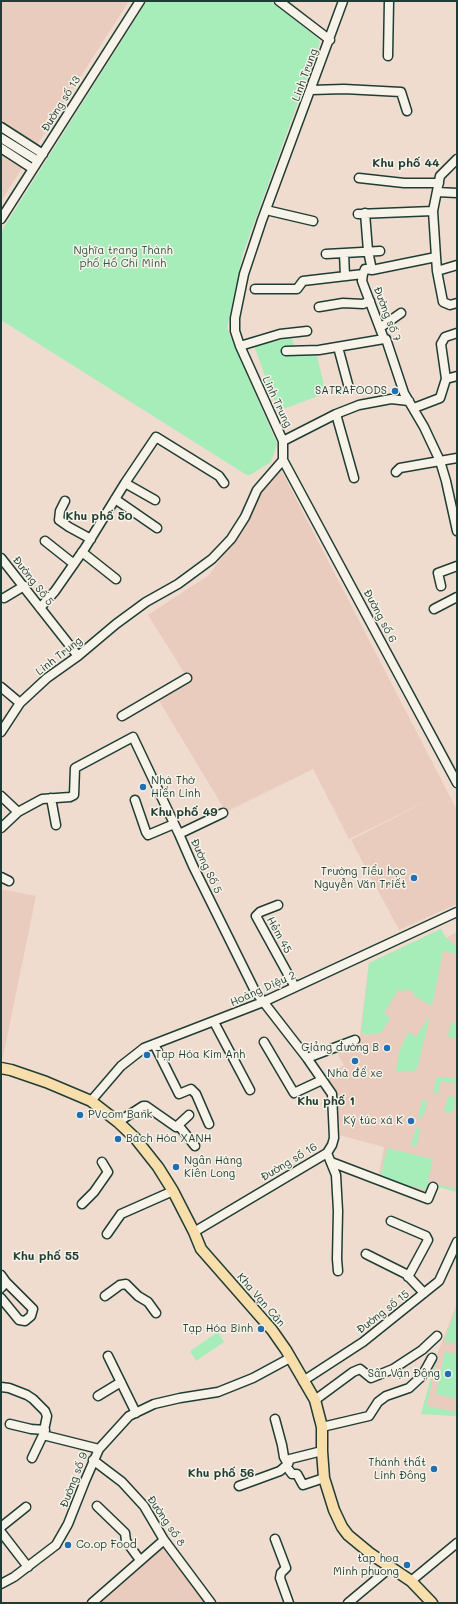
<!DOCTYPE html>
<html>
<head>
<meta charset="utf-8">
<style>
	body { margin:0 }
	#map { position:relative; width:458px; height:1604px; overflow:hidden; background:#efdccf; font-family:Mali,sans-serif }
	canvas { display:block }
	.frame { position:absolute; inset:0; border:2px solid #1f3d34; pointer-events:none }
</style>
</head>
<body>
<div id="map">
<canvas width="458" height="1604"></canvas>
<div class="frame"></div>
</div>
<script>
const ctx = document.querySelector('canvas').getContext('2d');
ctx.lineJoin = 'round';
function fillPath(path, color) { ctx.fillStyle = color; ctx.fill(path, 'evenodd'); }
const poly = rows => new Path2D(rows.map(r => 'M' + r).join(''));
function strokePath(path, color, width, dash) { ctx.strokeStyle = color; ctx.lineWidth = width; ctx.lineCap = dash ? 'butt' : 'round'; ctx.setLineDash(dash || []); ctx.stroke(path); }
function label(font, color, halo, rows, align = 'center') {
  ctx.font = font + ' Mali,sans-serif'; ctx.lineWidth = 3; ctx.setLineDash([]); ctx.textBaseline = 'middle'; ctx.strokeStyle = halo; ctx.fillStyle = color; for (const [text, x, y, turn = 0] of rows) {
    ctx.save(); ctx.translate(x, y); ctx.rotate((+turn || 0) * Math.PI / 180); ctx.textAlign = isNaN(turn) ? turn : align; if (halo) ctx.strokeText(text, 0, 0); ctx.fillText(text, 0, 0); ctx.restore();
  }
}
const built = poly([
	[1,1,129,1,1,201],
	[280,468,457,810,457,904,399,930,351,840,433,798,349,839,313,769,226,812,158,699,188,679,148,615,209,575,229,547,264,486],
	[1,889,36,896,3,1057,1,1057],
	[441,929,446,938,457,932,457,1192,432,1185,428,1197,378,1178,384,1147,339,1135,331,1091,324,1078,344,1065,335,1049,359,1041,369,963],
	[457,1303,457,1416,421,1414,438,1352],
	[164,1543,208,1603,95,1603]
]);
const green = poly([
	[147,1,270,1,318,38,320,42,243,253,227,328,277,444,271,462,250,475,245,474,1,320,1,232],
	[291,338,296,348,315,348,326,393,278,411,254,346],
	[441,929,446,938,457,947,457,954,443,951,432,1006,413,995,414,993,406,989,403,992,399,989,384,1013,390,1018,381,1033,367,1035,361,1033,369,963],
	[430,1016,417,1069,414,1071,396,1072,399,1052,408,1032,416,1037],
	[451,1022,457,1023,456,1038,448,1037],
	[438,1077,454,1078,457,1079,457,1084,441,1081,438,1094,433,1093,436,1079],
	[448,1096,456,1098,453,1111,450,1113,444,1112],
	[422,1100,425,1100,427,1103,424,1115,421,1118,418,1118],
	[416,1127,418,1128,420,1131,417,1145,415,1146,411,1146],
	[387,1148,433,1159,428,1182,457,1189,457,1192,432,1185,429,1190,407,1185,406,1189,394,1185,395,1182,380,1178],
	[457,1306,457,1333,455,1343,444,1341],
	[218,1332,224,1342,196,1361,190,1351],
	[438,1352,427,1406,457,1412,457,1416,421,1414],
	[445,1352,457,1354,457,1399,436,1394]
]);
const minor = poly([
	[279,1,330,40],
	[388,56,389,1],
	[311,90,344,89,401,92,407,111],
	[1,127,43,154],
	[1,138,38,161],
	[1,148,33,169],
	[457,159,440,176,433,211,436,257,372,270,365,269,363,274,362,281,384,339,386,339,404,393,424,427,440,461,446,481,457,531],
	[359,178,404,183,439,183],
	[437,192,457,193],
	[266,210,313,221],
	[365,213,368,251,372,270],
	[358,214,433,211],
	[1,219,140,1],
	[344,253,345,276],
	[326,254,380,251],
	[436,257,437,271,443,302,450,305,457,303],
	[437,271,457,265],
	[255,289,297,289,303,281,363,274],
	[319,307,343,303,363,304,370,301],
	[381,327,401,313],
	[240,346,280,334,307,331],
	[338,347,349,388],
	[286,351,319,350,384,339],
	[446,379,441,344,445,337,457,333],
	[414,408,440,398,446,379,457,376],
	[336,414,354,478],
	[283,441,336,414,359,405,391,399,409,401],
	[283,460,457,783],
	[396,472,400,468,457,458],
	[125,483,155,500],
	[115,499,157,528],
	[65,501,60,511,59,520,69,527,91,539],
	[45,541,74,564],
	[82,552,116,579],
	[1,558,78,656],
	[441,586,438,573,457,566],
	[4,598,24,586],
	[40,608,55,591,85,548,125,483,156,437,219,476,224,483],
	[434,609,457,597],
	[1,687,20,703],
	[122,716,187,678],
	[1,732,20,703,47,678,78,656,116,624,146,602,178,584,212,559,231,539,245,517,257,490,283,460,283,441,240,346,235,331,235,318,244,274,262,220,343,1],
	[1,796,18,812],
	[51,798,56,825],
	[135,800,146,832,148,835,174,824],
	[1,828,18,812,42,799,70,797,74,795,75,768,133,737,179,834,193,866,255,991,307,1058,332,1094,334,1138,332,1145,327,1153,194,1232],
	[179,834,223,813],
	[1,877,9,881],
	[278,905,260,912,256,916,295,987],
	[214,1022,250,1090],
	[264,1042,294,1093,322,1080],
	[154,1044,179,1094,191,1089,196,1094,209,1124],
	[307,1058,355,1040],
	[91,1101,121,1066,144,1048,263,1002,457,912],
	[118,1122,143,1106,146,1106,176,1127,189,1115],
	[179,1126,195,1146],
	[327,1153,336,1175,338,1211,337,1259,338,1271],
	[331,1162,428,1199,433,1187],
	[82,1204,94,1192,108,1172,102,1162],
	[391,1221,426,1236,428,1240,408,1277],
	[107,1234,121,1214,173,1191],
	[366,1254,406,1274,424,1293],
	[1,1275,6,1282,1,1288],
	[105,1296,120,1285,126,1284,138,1296,148,1302,156,1313],
	[1,1298,19,1320,25,1321,31,1316,33,1309,6,1282],
	[108,1356,136,1413],
	[303,1381,363,1342,439,1281,457,1242],
	[1,1387,9,1388,27,1395,33,1399,45,1411,47,1416,43,1435,99,1449],
	[98,1396,121,1382],
	[315,1400,353,1372,360,1369,371,1378,393,1369,422,1350,437,1336],
	[275,1419,282,1445,284,1457,288,1464],
	[10,1424,31,1429,45,1430],
	[322,1427,369,1416,378,1402,386,1396,409,1388,422,1376,432,1358],
	[32,1458,43,1435],
	[93,1460,122,1482,144,1506,164,1540,211,1603],
	[289,1470,292,1474,297,1474,303,1485,324,1478],
	[239,1486,280,1471,288,1464,290,1459,322,1451],
	[97,1506,125,1533,126,1541,140,1560],
	[1,1527,26,1507],
	[1,1532,28,1567],
	[275,1539,286,1568,281,1573,280,1578,289,1603],
	[411,1581,457,1543],
	[1,1584,14,1577,56,1545,68,1524,85,1481,99,1449,129,1416,154,1404,180,1398,218,1392,253,1378,290,1358],
	[92,1603,164,1540],
	[348,1603,391,1567]
]);
const major = poly([
	[1,1068,11,1070,46,1082,91,1101,118,1122,135,1138,158,1167,173,1191,194,1232,201,1249,272,1330,286,1350,315,1400,322,1427,322,1451,324,1478,334,1510,342,1527,348,1535,371,1554,411,1581,432,1603]
]);
const markers = [
	[395,391,4,"#1f6fb2"],
	[143,787,4,"#1f6fb2"],
	[414,878,4,"#1f6fb2"],
	[387,1048,4,"#1f6fb2"],
	[147,1055,4,"#1f6fb2"],
	[355,1061,4,"#1f6fb2"],
	[80,1115,4,"#1f6fb2"],
	[411,1121,4,"#1f6fb2"],
	[118,1139,4,"#1f6fb2"],
	[176,1167,4,"#1f6fb2"],
	[261,1329,4,"#1f6fb2"],
	[448,1374,4,"#1f6fb2"],
	[434,1469,4,"#1f6fb2"],
	[68,1545,4,"#1f6fb2"],
	[407,1565,4,"#1f6fb2"]
];
const streetNames = [
	["Linh Trung",305,75,-70],
	["Đường số 13",61,104,-58],
	["Đường số 7",387,314,69],
	["Linh Trung",277,402,65],
	["Đường Số 5",33,581,52],
	["Đường số 6",380,616,62],
	["Linh Trung",59,656,-38],
	["Đường Số 5",206,866,65],
	["Hẻm 45",279,935,61],
	["Hoàng Diệu 2",263,989,-24],
	["Đường số 16",289,1162,-31],
	["Kha Vạn Cân",261,1300,49],
	["Đường số 15",383,1312,-38],
	["Đường số 9",74,1480,-69],
	["Đường số 8",166,1521,56]
];
const parkNames = [
	["Nghĩa trang Thành",123,251],
	["phố Hồ Chí Minh",123,264]
];
const poiNames = [
	["SATRAFOODS",387,391],
	["Nhà Thờ",151,781,"left"],
	["Hiển Linh",151,794,"left"],
	["Trường Tiểu học",406,872],
	["Nguyễn Văn Triết",406,885],
	["Giảng đường B",379,1048],
	["Tạp Hóa Kim Anh",155,1055,"left"],
	["Nhà để xe",355,1074,"center"],
	["PVcom Bank",88,1115,"left"],
	["Ký túc xá K",403,1121],
	["Bách Hóa XANH",126,1139,"left"],
	["Ngân Hàng",184,1161,"left"],
	["Kiên Long",184,1174,"left"],
	["Tạp Hóa Bình",253,1329],
	["Sân Vận Động",440,1374],
	["Thánh thất",426,1463],
	["Linh Đông",426,1476],
	["Co.op Food",76,1545,"left"],
	["tap hoa",399,1559],
	["Minh phuong",399,1572]
];
const neighbourhoodNames = [
	["Khu phố 44",406,163],
	["Khu phố 50",99,516],
	["Khu phố 49",184,812],
	["Khu phố 1",326,1101],
	["Khu phố 55",46,1256],
	["Khu phố 56",221,1473]
];
fillPath(built, '#eaccbe');
fillPath(green, '#a6edba');
strokePath(minor, '#1f3d34', 11);
strokePath(major, '#1f3d34', 13);
strokePath(minor, '#f7f3e8', 8);
strokePath(major, '#f8deab', 10);
for (const [x, y, r, color] of markers) { const dot = new Path2D(); dot.arc(x, y, r, 0, 2 * Math.PI); ctx.fillStyle = color; ctx.fill(dot); strokePath(dot, '#f7f3e8', 1.5); }
label('11px', '#1f3d34', '#f7f3e8', streetNames);
label('11px', '#335748', '#f7f3e8', parkNames);
label('11px', '#1f3d34', '#f7f3e8', poiNames, 'right');
label('bold 12px', '#1f3d34', '#f7f3e8', neighbourhoodNames);
</script>
</body>
</html>
